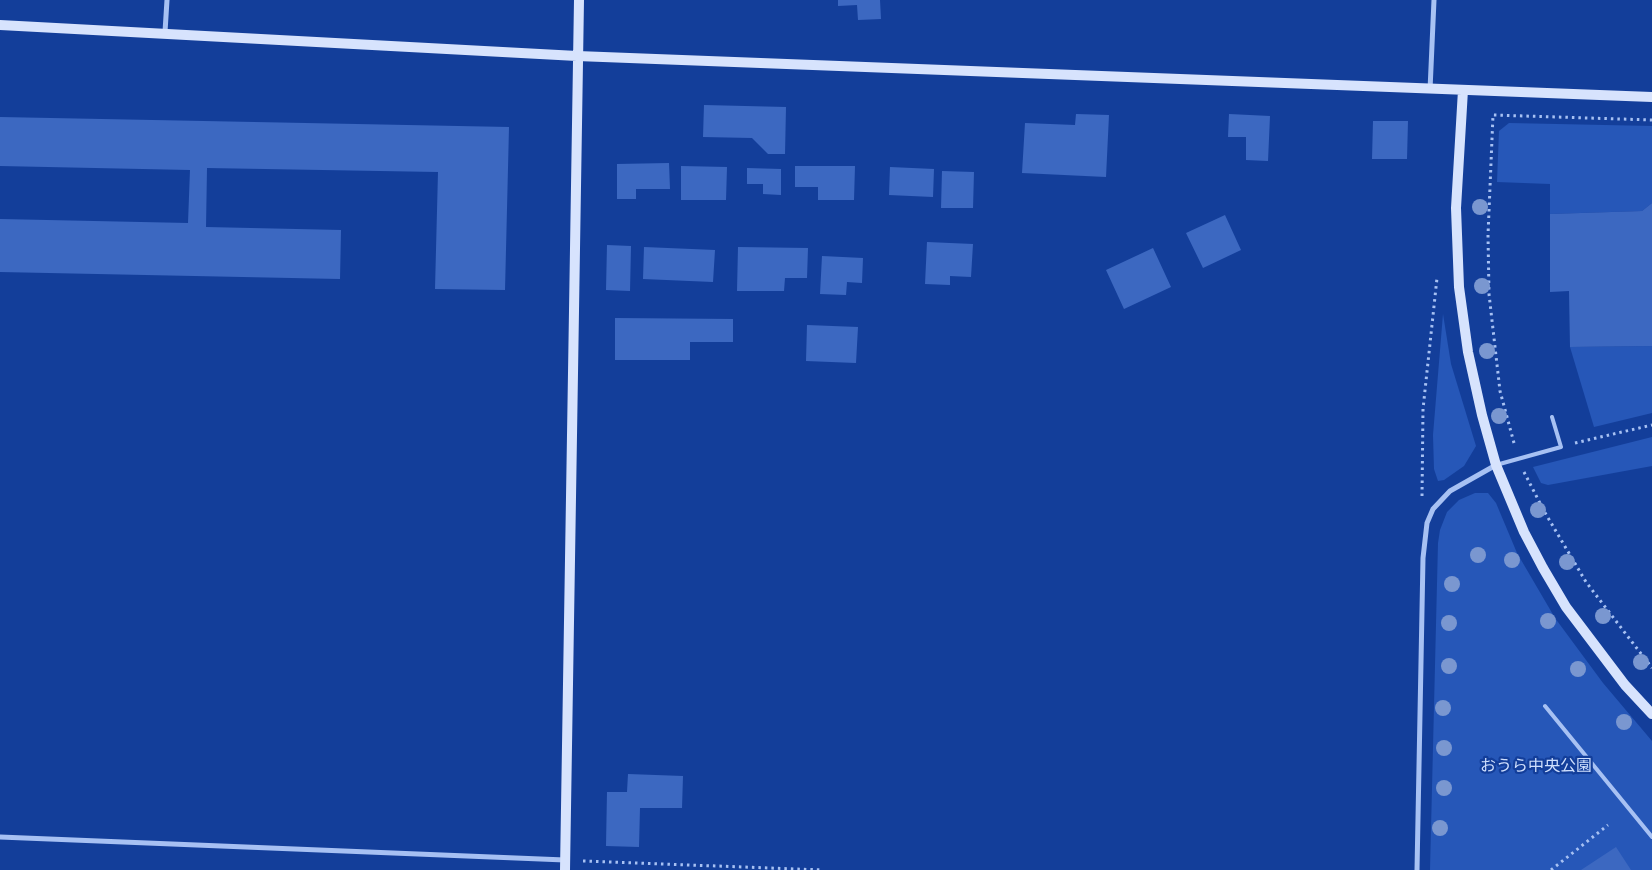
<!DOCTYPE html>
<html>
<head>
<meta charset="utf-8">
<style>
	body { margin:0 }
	canvas { display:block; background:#133e9a }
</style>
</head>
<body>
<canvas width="1652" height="870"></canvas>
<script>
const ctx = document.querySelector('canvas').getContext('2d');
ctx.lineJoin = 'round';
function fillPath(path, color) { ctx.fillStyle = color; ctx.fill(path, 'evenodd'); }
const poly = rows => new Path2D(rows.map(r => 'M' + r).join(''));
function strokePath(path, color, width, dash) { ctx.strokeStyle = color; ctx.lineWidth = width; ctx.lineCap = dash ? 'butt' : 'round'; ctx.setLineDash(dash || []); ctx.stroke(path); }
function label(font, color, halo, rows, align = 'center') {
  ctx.font = font + ' "Public Sans","Noto Sans JP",sans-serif'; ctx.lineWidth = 4.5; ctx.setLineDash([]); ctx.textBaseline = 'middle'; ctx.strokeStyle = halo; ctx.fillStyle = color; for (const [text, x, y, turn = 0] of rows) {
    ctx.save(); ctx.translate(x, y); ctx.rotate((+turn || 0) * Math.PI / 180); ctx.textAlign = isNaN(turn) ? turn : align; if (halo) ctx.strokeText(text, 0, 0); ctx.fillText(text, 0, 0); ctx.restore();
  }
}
const green = poly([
	[1509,123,1652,126,1652,203,1642,211,1550,214,1550,184,1497,182,1499,131],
	[1443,314,1451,364,1476,446,1464,466,1444,480,1438,481,1434,469,1433,435],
	[1652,346,1652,413,1594,427,1570,347],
	[1652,437,1652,466,1548,485,1541,483,1533,467],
	[1475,493,1488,493,1496,503,1517,553,1555,618,1603,683,1652,741,1652,870,1430,870,1438,543,1440,530,1447,512,1459,500]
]);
const building = poly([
	[838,0,880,0,881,19,858,20,857,5,838,6],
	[704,105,786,107,785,154,768,154,752,138,703,137],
	[1076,114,1109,115,1106,177,1022,173,1025,123,1075,125],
	[1229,114,1270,116,1268,161,1246,160,1246,137,1228,137],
	[0,117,509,127,505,290,435,289,438,172,207,168,206,227,341,230,340,279,0,272,0,219,188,223,190,170,0,166],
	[1373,121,1408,121,1407,159,1372,159],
	[669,163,670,189,636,189,636,199,617,199,617,164],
	[681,166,727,167,726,200,681,200],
	[795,166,855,166,854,200,818,200,818,187,795,187],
	[890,167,934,169,933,197,889,195],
	[747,168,781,169,781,195,763,194,763,184,747,184],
	[942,171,974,172,973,208,941,208],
	[1652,203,1652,346,1570,347,1569,291,1550,292,1550,214,1642,211],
	[1225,215,1241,250,1203,268,1186,233],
	[927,242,973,244,971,277,950,276,950,285,925,284],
	[607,245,631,246,630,291,606,290],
	[644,247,715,250,713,282,643,279],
	[738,247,808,248,807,278,785,278,784,291,737,291],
	[1153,248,1171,287,1124,309,1106,270],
	[822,256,863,258,862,283,847,282,846,295,820,294],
	[615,318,733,319,733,342,690,342,690,360,615,360],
	[807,325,858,327,856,363,806,361],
	[628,774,683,776,682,808,640,808,639,847,606,846,607,792,627,792],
	[1616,847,1631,870,1581,870]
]);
const path = poly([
	[1514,443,1500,391,1489,294,1488,235,1493,115,1652,120],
	[1575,443,1652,425],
	[1524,472,1544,511,1586,582,1652,668],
	[1422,496,1423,409,1437,278],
	[583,861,823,870],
	[1551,870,1608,825]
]);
const lane = poly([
	[1496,465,1561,447,1552,417],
	[1545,706,1652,837]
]);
const street = poly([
	[165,32,167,0],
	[1430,90,1434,0],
	[0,837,565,860],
	[1417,870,1423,558,1427,523,1433,509,1450,491,1496,465]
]);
const secondary = poly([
	[0,25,577,56,1652,97],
	[1463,90,1456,208,1459,287,1468,352,1482,415,1496,465,1524,532,1543,568,1566,607,1625,685,1652,714],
	[565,870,579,0]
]);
const trees = [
	[1480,207],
	[1482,286],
	[1487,351],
	[1499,416],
	[1538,510],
	[1478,555],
	[1512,560],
	[1567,562],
	[1452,584],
	[1603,616],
	[1548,621],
	[1449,623],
	[1641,662],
	[1449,666],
	[1578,669],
	[1443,708],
	[1624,722],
	[1444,748],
	[1444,788],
	[1440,828]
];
const parkNames = [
	["おうら中央公園",1536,766]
];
fillPath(green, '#2657b8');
fillPath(building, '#3c68c1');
strokePath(path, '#a7c1f3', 3, [2.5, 4]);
strokePath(lane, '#a7c1f3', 4);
strokePath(street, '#a7c1f3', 5);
strokePath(secondary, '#d7e3fd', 10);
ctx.fillStyle = '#7a97d0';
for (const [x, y] of trees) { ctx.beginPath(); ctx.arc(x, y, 8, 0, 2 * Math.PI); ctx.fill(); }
label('16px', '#cfdffd', '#133e9a', parkNames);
</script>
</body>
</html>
